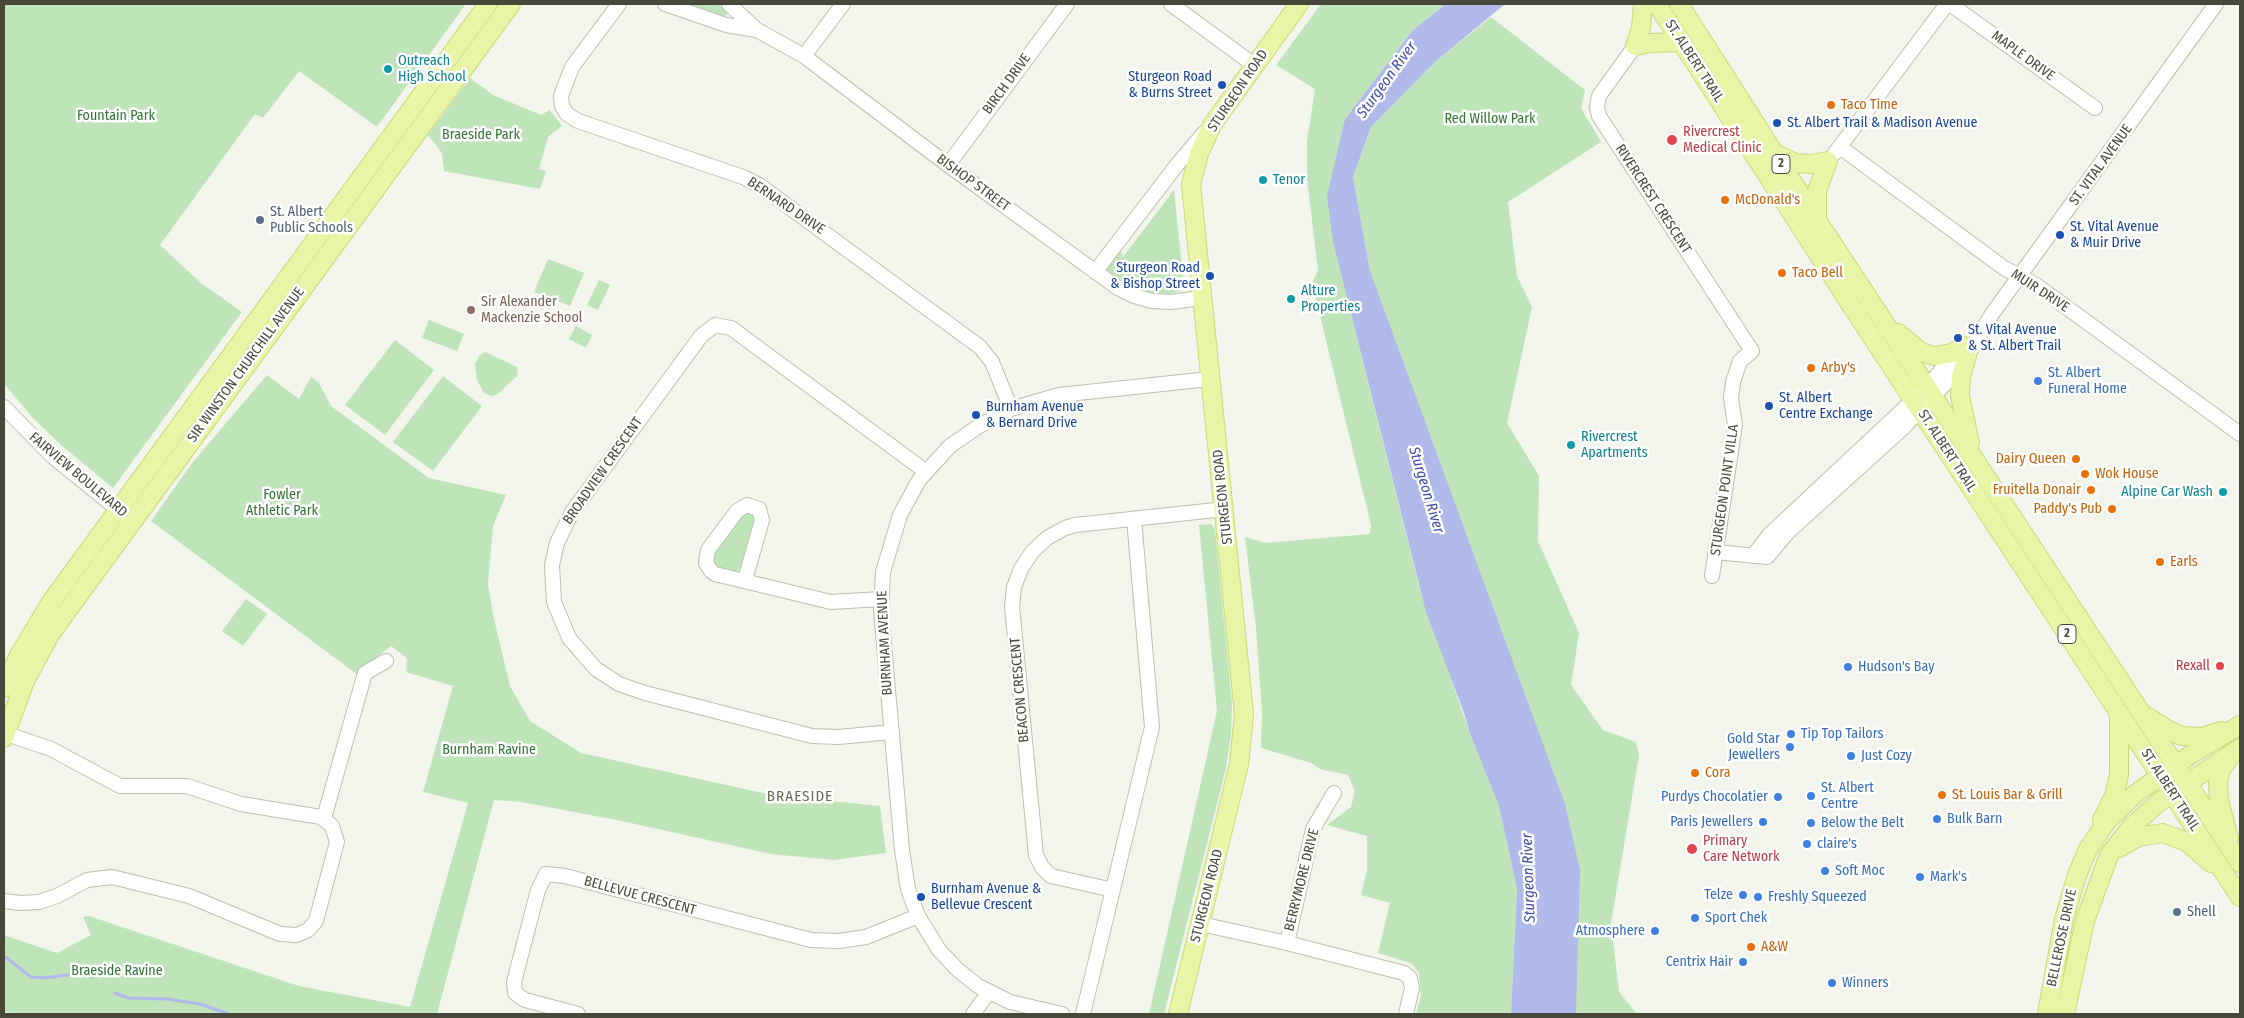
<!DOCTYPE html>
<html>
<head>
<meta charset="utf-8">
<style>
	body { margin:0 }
	#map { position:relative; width:2244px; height:1018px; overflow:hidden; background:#f3f4ec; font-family:"Fira Sans Condensed",sans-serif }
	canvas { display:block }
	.frame { position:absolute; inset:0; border:5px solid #48483a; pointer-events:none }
</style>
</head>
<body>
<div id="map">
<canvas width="2244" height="1018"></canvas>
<div class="frame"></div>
</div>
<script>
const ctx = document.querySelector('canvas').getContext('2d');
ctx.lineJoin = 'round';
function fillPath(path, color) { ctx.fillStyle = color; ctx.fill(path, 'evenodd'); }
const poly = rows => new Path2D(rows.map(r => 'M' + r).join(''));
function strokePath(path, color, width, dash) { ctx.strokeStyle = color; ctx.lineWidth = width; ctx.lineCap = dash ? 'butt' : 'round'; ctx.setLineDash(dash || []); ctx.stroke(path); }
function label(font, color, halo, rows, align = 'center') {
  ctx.font = font + ' "Fira Sans Condensed",sans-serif'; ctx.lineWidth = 5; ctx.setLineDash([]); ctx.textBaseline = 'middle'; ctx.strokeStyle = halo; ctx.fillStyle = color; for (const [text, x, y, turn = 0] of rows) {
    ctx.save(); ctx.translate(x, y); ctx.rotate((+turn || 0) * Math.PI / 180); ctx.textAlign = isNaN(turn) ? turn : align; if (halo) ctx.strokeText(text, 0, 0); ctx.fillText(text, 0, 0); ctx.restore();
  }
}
const green = poly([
	[4,4,466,4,377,127,299,71,263,118,255,114,160,245,201,283,242,312,113,488,62,446,33,418,4,384],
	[685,4,718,4,727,10,727,15,722,17],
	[1321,4,1446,4,1412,31,1345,119,1333,242,1420,590,1470,734,1499,806,1517,889,1511,1014,1416,1014,1421,996,1419,973,1411,963,1378,953,1390,903,1361,895,1367,870,1367,836,1327,825,1351,807,1355,791,1348,775,1320,769,1311,763,1261,748,1262,712,1256,628,1245,537,1265,543,1370,534,1371,525,1312,283,1318,271,1307,178,1307,141,1315,89,1276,65],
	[1491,17,1585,90,1581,108,1601,142,1508,202,1517,276,1532,307,1507,423,1539,476,1538,541,1579,633,1571,685,1603,730,1636,742,1639,755,1611,923,1619,992,1637,1014,1576,1014,1576,1005,1370,271,1353,177,1371,127,1435,62],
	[470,78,493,95,541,115,550,110,562,126,548,137,539,169,546,171,540,189,444,171,442,153,428,135],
	[1174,190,1184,287,1181,291,1169,294,1148,293,1135,289,1105,269,1120,248,1123,257],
	[548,259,584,273,570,306,534,292],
	[599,280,610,285,598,310,587,305],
	[429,320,464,334,457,351,422,338],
	[576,326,592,335,586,348,569,339],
	[395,340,434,370,385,435,345,405],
	[485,352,517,367,518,375,498,394,491,396,484,393,477,380,475,364,479,356],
	[267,375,299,399,311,377,319,383,331,406,429,478,506,495,493,526,488,584,493,615,510,686,530,721,581,753,772,795,880,806,886,853,834,860,771,854,622,821,521,802,494,800,437,1014,26,1014,4,1012,4,935,57,953,91,935,83,917,89,916,299,986,410,1007,468,803,423,792,453,686,406,672,407,658,391,646,360,670,358,675,151,521,193,462],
	[443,376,482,406,433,471,393,442],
	[747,512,753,514,756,520,742,568,736,572,723,570,715,564,713,554,741,514],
	[1211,524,1215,530,1232,703,1231,735,1226,768,1164,1014,1149,1014,1217,711,1199,525],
	[246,599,267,614,243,646,222,631]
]);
const water = poly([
	[1446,4,1505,4,1435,62,1371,127,1353,177,1370,271,1565,804,1580,870,1576,1014,1511,1014,1517,889,1499,806,1470,734,1464,713,1426,612,1333,242,1327,196,1345,119,1412,31]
]);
const stream = poly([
	[4,956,31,977,44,978,75,974,94,977],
	[115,993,128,998,167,999,200,1004,229,1014]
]);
const minor = poly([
	[619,4,572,67,561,96,562,106,567,114,578,121,743,177,759,185,980,347,992,362,1011,409],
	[665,4,726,25,757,30],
	[729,4,757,30,804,56,948,165,1118,288,1134,296,1152,301,1171,302,1201,298],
	[1171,4,1254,65],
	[1950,4,2095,108],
	[1635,46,1599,96,1597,107,1599,116,1752,351,1740,361,1733,382,1731,398,1735,425,1712,576],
	[804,56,843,4],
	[1840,147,2004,268,2036,285,2240,434],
	[1835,153,1947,4],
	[948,165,1067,4],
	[1095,272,1176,166,1204,133],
	[4,407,52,456,126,516],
	[1716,552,1767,557,1788,532,1904,427,1944,385,1967,356,1992,314,2216,4],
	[1753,556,1770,534,1927,387,1960,348],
	[745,580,762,520,759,509,747,505,737,511,708,550,706,563,711,571,715,574,831,602,881,599],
	[892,732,838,737,812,736,645,693,619,684,596,669,569,638,554,602,552,565,557,543,572,512,701,336,715,325,731,328,925,471],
	[4,733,51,749,120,786,187,786,241,804,321,817,332,826,337,842,316,921,308,930,297,935,280,934,189,896,112,877,87,880,57,896,39,902,20,903,4,901],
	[324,818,365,673,386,661],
	[1113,890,1051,876,1042,867,1036,855,1012,606,1014,587,1021,569,1032,552,1047,538,1065,528,1075,525,1225,509],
	[1201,924,1287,943,1404,973,1410,978,1412,988,1406,1014],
	[1287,943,1313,829,1334,793],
	[578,1014,525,1000,515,993,514,982,538,890,546,874,565,876,811,940,839,941,866,937,918,916],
	[973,1014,989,992],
	[1062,1014,1010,1002,978,986,958,970,939,950,918,916,908,889,902,850,881,610,883,572,900,515,919,480,950,446,979,426,1011,409,1059,395,1209,379],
	[1083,1014,1152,727,1134,519]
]);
const major = poly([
	[1643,4,1641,28,1635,46,1651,43,1682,42],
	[1657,4,1851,305,2240,897],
	[1679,4,1817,220,2240,863],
	[1774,153,1795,163,1810,164,1828,161],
	[1817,219,1817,191,1828,161],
	[1898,333,1921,352,1934,356,1952,353,1963,346],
	[1967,356,1961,376,1960,396,1970,443],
	[4,688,18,657,51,602,488,4],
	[2148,717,2168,730,2182,736,2202,737,2221,731],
	[4,738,25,681,51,633,511,4],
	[2102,820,2114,796,2119,775,2119,713],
	[2229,838,2219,800,2218,783,2221,769,2231,756],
	[2119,848,2138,837,2163,833,2187,842,2211,863],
	[1178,1014,1239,764,1244,714,1191,184,1199,154,1212,125,1299,4],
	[2047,1014,2064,919,2077,875,2088,849,2107,821,2135,794,2189,756,2240,725],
	[2065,1014,2085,921,2109,855,2131,827,2158,803,2240,748]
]);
const markers = [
	[388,69,5,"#0f9aa8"],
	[1222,85,5,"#1a4fb4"],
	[1831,105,5,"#e8710a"],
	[1777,123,5,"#1a4fb4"],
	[1672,140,6,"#e0444e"],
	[1263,180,5,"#0f9aa8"],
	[1725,200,5,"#e8710a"],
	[260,220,5,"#5c6f8a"],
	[2060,235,5,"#1a4fb4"],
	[1782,273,5,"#e8710a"],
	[1210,276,5,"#1a4fb4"],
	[1291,299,5,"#0f9aa8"],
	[471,310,5,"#8d6e63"],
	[1958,338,5,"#1a4fb4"],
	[1811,368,5,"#e8710a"],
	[2038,381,5,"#3f7fe0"],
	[1769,406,5,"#1a4fb4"],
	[976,415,5,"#1a4fb4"],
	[1571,445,5,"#0f9aa8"],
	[2076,459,5,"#e8710a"],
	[2085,474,5,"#e8710a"],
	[2091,490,5,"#e8710a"],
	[2223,492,5,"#0f9aa8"],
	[2112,509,5,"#e8710a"],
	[2160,562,5,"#e8710a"],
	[2220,666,5,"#e0444e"],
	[1848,667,5,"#3f7fe0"],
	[1791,734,5,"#3f7fe0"],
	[1790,747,5,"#3f7fe0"],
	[1851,756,5,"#3f7fe0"],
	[1695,773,5,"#e8710a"],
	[1942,795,5,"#e8710a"],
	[1811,796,5,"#3f7fe0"],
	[1778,797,5,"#3f7fe0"],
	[1937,819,5,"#3f7fe0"],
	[1763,822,5,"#3f7fe0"],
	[1811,823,5,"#3f7fe0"],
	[1807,844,5,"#3f7fe0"],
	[1692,849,6,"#e0444e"],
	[1825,871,5,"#3f7fe0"],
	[1920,877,5,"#3f7fe0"],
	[1743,895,5,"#3f7fe0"],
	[921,897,5,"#1a4fb4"],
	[1758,897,5,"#3f7fe0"],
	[2177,912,5,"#5c6f8a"],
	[1695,918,5,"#3f7fe0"],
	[1655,931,5,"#3f7fe0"],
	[1751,947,5,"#e8710a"],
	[1743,962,5,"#3f7fe0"],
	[1832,983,5,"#3f7fe0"]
];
const shields = [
	[1781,164,18],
	[2067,634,18]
];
const shieldNames = [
	["2",1781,164],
	["2",2067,634]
];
const streetNames = [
	["MAPLE DRIVE",2023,56,36],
	["ST. ALBERT TRAIL",1694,61,57],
	["BIRCH DRIVE",1007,84,-54],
	["STURGEON ROAD",1238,91,-56],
	["ST. VITAL AVENUE",2101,165,-54],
	["BISHOP STREET",973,183,36],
	["RIVERCREST CRESCENT",1653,199,57],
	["BERNARD DRIVE",786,206,34],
	["MUIR DRIVE",2040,291,33],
	["SIR WINSTON CHURCHILL AVENUE",246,365,-54],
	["ST. ALBERT TRAIL",1947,451,57],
	["BROADVIEW CRESCENT",603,471,-55],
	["FAIRVIEW BOULEVARD",78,475,40],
	["STURGEON POINT VILLA",1725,490,-82],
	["STURGEON ROAD",1223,497,-96],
	["BURNHAM AVENUE",885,643,-93],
	["BEACON CRESCENT",1020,690,-95],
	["ST. ALBERT TRAIL",2170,790,57],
	["BERRYMORE DRIVE",1302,880,-76],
	["BELLEVUE CRESCENT",640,896,15],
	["STURGEON ROAD",1207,896,-76],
	["BELLEROSE DRIVE",2062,938,-78]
];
const cultureNames = [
	["Outreach",398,61],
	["High School",398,77],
	["Tenor",1273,180],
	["Alture",1301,291],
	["Properties",1301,307],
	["Rivercrest",1581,437],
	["Apartments",1581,453],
	["Alpine Car Wash",2213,492,"right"]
];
const transitNames = [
	["Sturgeon Road",1212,77,"right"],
	["& Burns Street",1212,93,"right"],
	["St. Albert Trail & Madison Avenue",1787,123],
	["St. Vital Avenue",2070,227],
	["& Muir Drive",2070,243],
	["Sturgeon Road",1200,268,"right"],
	["& Bishop Street",1200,284,"right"],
	["St. Vital Avenue",1968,330],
	["& St. Albert Trail",1968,346],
	["St. Albert",1779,398],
	["Centre Exchange",1779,414],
	["Burnham Avenue",986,407],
	["& Bernard Drive",986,423],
	["Burnham Avenue &",931,889],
	["Bellevue Crescent",931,905]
];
const foodNames = [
	["Taco Time",1841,105],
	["McDonald's",1735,200],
	["Taco Bell",1792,273],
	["Arby's",1821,368],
	["Dairy Queen",2066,459,"right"],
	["Wok House",2095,474],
	["Fruitella Donair",2081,490,"right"],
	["Paddy's Pub",2102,509,"right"],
	["Earls",2170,562],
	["Cora",1705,773],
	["St. Louis Bar & Grill",1952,795],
	["A&W",1761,947]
];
const parkNames = [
	["Fountain Park",116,116],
	["Red Willow Park",1490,119],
	["Braeside Park",481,135],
	["Fowler",282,495],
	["Athletic Park",282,511],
	["Burnham Ravine",489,750],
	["Braeside Ravine",117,971]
];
const healthNames = [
	["Rivercrest",1683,132],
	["Medical Clinic",1683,148],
	["Rexall",2210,666,"right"],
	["Primary",1703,841],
	["Care Network",1703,857]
];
const serviceNames = [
	["St. Albert",270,212],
	["Public Schools",270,228],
	["Shell",2187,912]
];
const educationNames = [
	["Sir Alexander",481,302],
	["Mackenzie School",481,318]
];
const shopNames = [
	["St. Albert",2048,373],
	["Funeral Home",2048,389],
	["Hudson's Bay",1858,667],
	["Tip Top Tailors",1801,734],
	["Gold Star",1780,739,"right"],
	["Jewellers",1780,755,"right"],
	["Just Cozy",1861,756],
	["St. Albert",1821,788],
	["Centre",1821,804],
	["Purdys Chocolatier",1768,797,"right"],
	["Bulk Barn",1947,819],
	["Paris Jewellers",1753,822,"right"],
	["Below the Belt",1821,823],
	["claire's",1817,844],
	["Soft Moc",1835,871],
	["Mark's",1930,877],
	["Telze",1733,895,"right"],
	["Freshly Squeezed",1768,897],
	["Sport Chek",1705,918],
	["Atmosphere",1645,931,"right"],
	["Centrix Hair",1733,962,"right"],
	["Winners",1842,983]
];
const waterNames = [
	["Sturgeon River",1387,80,-54],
	["Sturgeon River",1426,490,73],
	["Sturgeon River",1529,878,-92]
];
const neighbourhoodNames = [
	["BRAESIDE",800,797]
];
fillPath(green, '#bfe4ba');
fillPath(water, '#b0b9e9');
strokePath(stream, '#b0b9e9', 3);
strokePath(minor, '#bebfaf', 16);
strokePath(major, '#cbd877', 20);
strokePath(minor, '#fff', 14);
strokePath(major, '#e8f4a6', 18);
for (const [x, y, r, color] of markers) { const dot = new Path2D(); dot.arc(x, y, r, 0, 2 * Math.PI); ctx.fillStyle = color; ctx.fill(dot); strokePath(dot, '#fff', 2); }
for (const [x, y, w] of shields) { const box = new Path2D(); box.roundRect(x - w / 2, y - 9.5, w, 19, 4); ctx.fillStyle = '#fff'; ctx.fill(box); strokePath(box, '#48483a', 1); }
label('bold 12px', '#48483a', null, shieldNames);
label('14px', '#48483a', '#fff', streetNames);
label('14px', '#0d838f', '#fff', cultureNames, 'left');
label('14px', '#164399', '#fff', transitNames, 'left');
label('14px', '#c56008', '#fff', foodNames, 'left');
label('14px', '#337436', '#fff', parkNames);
label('14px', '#be3a42', '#fff', healthNames, 'left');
label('14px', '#4e5e75', '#fff', serviceNames, 'left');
label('14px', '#785e54', '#fff', educationNames, 'left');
label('14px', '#366cbe', '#fff', shopNames, 'left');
label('italic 15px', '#3e4ea9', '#fff', waterNames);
ctx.letterSpacing = '1px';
label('15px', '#696a53', '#fff', neighbourhoodNames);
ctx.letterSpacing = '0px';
</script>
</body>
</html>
